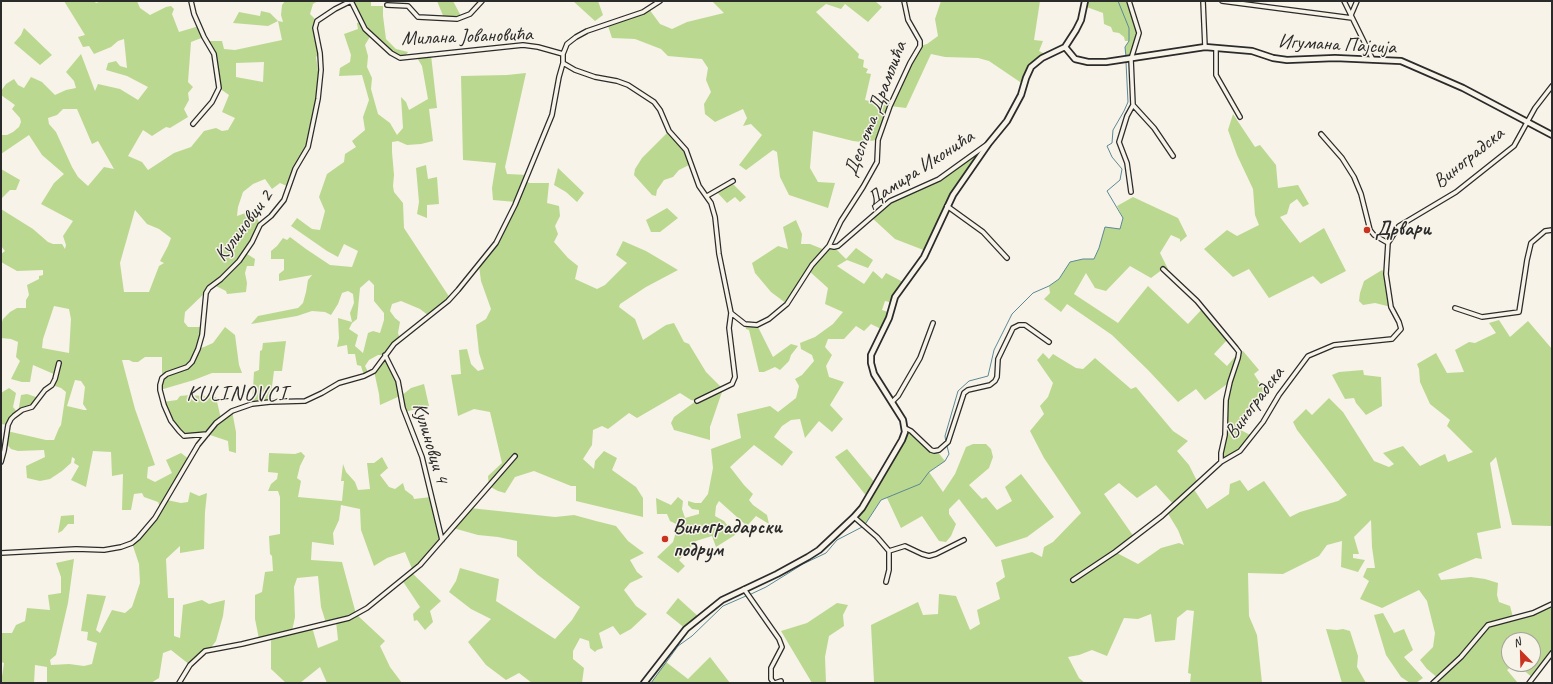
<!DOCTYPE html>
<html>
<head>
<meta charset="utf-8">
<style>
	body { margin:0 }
	#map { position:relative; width:1553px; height:684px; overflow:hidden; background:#f7f3e8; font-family:Caveat,sans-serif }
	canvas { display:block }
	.frame { position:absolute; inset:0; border:2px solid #2b2b2b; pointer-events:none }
	.north { position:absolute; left:1501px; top:632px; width:40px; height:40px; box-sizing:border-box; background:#f7f3e8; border:1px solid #a5a39c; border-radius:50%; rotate:337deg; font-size:11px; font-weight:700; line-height:16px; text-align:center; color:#2b2b2b }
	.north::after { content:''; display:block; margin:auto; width:14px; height:18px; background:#c8321e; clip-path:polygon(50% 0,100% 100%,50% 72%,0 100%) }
</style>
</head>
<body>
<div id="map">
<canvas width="1553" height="684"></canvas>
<div class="frame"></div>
<div class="north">N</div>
</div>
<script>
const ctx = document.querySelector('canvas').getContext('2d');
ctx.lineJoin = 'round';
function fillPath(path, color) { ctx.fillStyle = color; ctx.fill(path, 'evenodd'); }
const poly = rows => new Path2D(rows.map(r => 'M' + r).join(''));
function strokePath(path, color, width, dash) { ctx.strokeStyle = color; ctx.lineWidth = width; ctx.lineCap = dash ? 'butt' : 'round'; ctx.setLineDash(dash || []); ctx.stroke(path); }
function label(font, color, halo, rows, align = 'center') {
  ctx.font = font + ' Caveat,sans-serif'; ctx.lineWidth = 3; ctx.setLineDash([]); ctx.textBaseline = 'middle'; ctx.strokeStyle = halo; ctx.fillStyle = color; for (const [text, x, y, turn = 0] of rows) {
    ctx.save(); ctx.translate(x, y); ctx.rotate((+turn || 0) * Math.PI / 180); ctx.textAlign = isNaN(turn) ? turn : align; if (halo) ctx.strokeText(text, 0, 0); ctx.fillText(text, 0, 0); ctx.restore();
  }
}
const green = poly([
	[64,1,83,2,85,1,94,1,96,3,102,1,137,1,140,8,150,15,166,7,171,6,174,9,172,14,179,32,199,26,204,37,191,42,188,82,193,87,188,93,189,100,184,109,188,117,170,128,166,127,152,136,143,130,128,156,142,162,148,170,174,153,191,147,204,131,216,128,222,131,228,130,235,118,222,112,229,95,219,88,214,54,206,41,222,41,224,49,235,50,282,40,278,21,268,26,233,23,239,12,260,16,261,11,270,13,278,21,283,22,281,15,282,5,285,1,318,1,313,4,310,14,317,21,315,28,320,53,316,57,320,86,308,147,295,169,289,187,280,183,272,189,265,179,253,184,243,192,238,207,237,216,254,210,260,225,252,242,244,252,255,259,254,266,247,266,245,273,247,283,246,292,227,294,226,291,214,285,209,288,206,285,209,289,185,312,184,322,188,327,203,327,198,349,204,347,213,343,225,327,235,335,239,365,242,373,212,373,194,380,160,390,162,378,162,357,145,357,138,362,133,362,129,360,122,360,135,409,155,465,148,467,147,478,155,482,172,473,166,460,181,453,189,459,167,500,181,503,188,502,190,492,199,496,207,493,205,512,204,549,180,553,180,546,166,559,168,598,174,598,174,636,180,638,183,605,202,600,209,604,225,600,223,616,216,641,210,649,190,665,171,650,163,653,159,678,151,683,47,683,47,667,35,665,34,683,1,683,4,663,1,662,1,633,12,633,16,625,25,621,27,608,50,610,48,595,61,593,61,577,56,563,74,559,68,603,56,655,50,660,51,665,69,664,84,666,92,664,97,643,87,640,88,632,81,631,87,594,106,596,96,630,100,633,112,610,125,613,132,607,140,583,139,564,132,543,161,509,158,502,144,497,142,493,134,494,131,510,122,510,123,474,112,476,111,452,93,451,86,487,71,480,79,466,74,463,75,459,72,457,71,463,62,471,50,479,40,481,27,478,26,466,45,457,44,450,18,451,11,449,5,442,7,431,46,440,54,440,59,428,61,425,66,392,61,388,52,385,56,375,33,365,30,382,22,382,11,379,20,361,16,357,18,342,11,339,1,338,1,325,3,319,10,312,17,308,26,308,26,300,29,295,27,285,39,279,39,276,43,275,43,270,17,271,1,262,1,254,5,251,1,246,1,209,33,229,48,242,53,244,62,244,65,249,66,245,63,236,73,221,41,204,54,183,64,174,42,155,29,135,1,154,1,135,7,135,13,132,19,127,21,122,20,118,12,109,15,105,1,95,1,91,6,84,14,79,18,85,24,88,31,77,42,82,55,95,66,90,76,88,74,81,66,72,81,54,95,91,98,84,120,89,138,100,148,87,127,76,106,70,108,63,116,61,120,66,127,68,124,39,118,41,111,47,94,54,89,46,83,47,78,37,85,35],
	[264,62,263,82,236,77,236,63],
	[63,109,77,109,92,144,98,141,114,169,104,167,88,186,78,177,72,167,56,132,49,124,48,118,57,115],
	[135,210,147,224,159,229,171,238,168,246,160,261,164,263,159,266,149,292,124,292,120,263],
	[54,306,69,309,71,319,69,353,42,348,43,339],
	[75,380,81,381,85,387,83,404,87,410,84,410,67,406],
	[351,1,371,1,371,6,383,6,383,16,386,39,396,49,408,52,404,58,400,58,371,35,365,45,368,56,367,67,372,78,371,89,378,114,390,123,397,135,403,128,401,97,406,102,409,110,428,99,422,66,416,56,431,55,437,108,429,109,433,141,421,144,407,145,398,141,392,142,392,152,394,175,393,186,394,192,403,203,404,228,450,298,429,316,420,309,401,301,392,304,390,311,395,318,400,322,398,333,400,339,385,355,398,381,401,396,411,388,424,384,429,406,404,412,400,396,380,405,379,394,374,371,385,355,378,355,369,360,365,366,369,374,364,376,361,366,357,365,355,354,348,354,347,345,337,347,339,338,338,318,352,322,350,313,354,303,353,294,348,291,342,293,338,304,331,315,325,312,312,311,297,316,251,324,258,316,298,308,303,303,306,292,308,280,312,275,279,281,279,274,284,270,284,259,271,259,271,251,277,246,283,238,287,240,290,237,306,249,330,265,352,267,358,251,344,244,338,257,327,251,291,226,297,218,312,229,320,230,325,211,319,197,327,174,344,162,345,154,356,147,352,141,365,130,363,117,369,100,362,75,339,76,340,68,350,62,351,55,344,34,358,29,357,23,361,22],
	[369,280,374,285,374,301,384,313,384,320,380,333,373,331,368,333,363,353,355,346,358,335,349,329,352,323,357,319,360,288],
	[437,1,453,1,462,18,444,18],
	[573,1,598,1,603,15,595,21],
	[712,1,875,1,882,7,868,22,845,4,841,9,826,4,816,12,859,54,858,58,864,60,863,67,868,69,866,73,871,74,865,100,890,106,920,46,927,44,938,36,935,19,941,1,1040,1,1034,40,1043,41,1039,51,1047,55,1035,63,1025,82,1020,82,989,61,978,58,945,57,931,54,906,108,890,106,878,140,861,142,853,141,813,131,810,168,818,182,835,183,828,208,789,195,780,177,777,152,773,150,746,170,739,165,762,135,751,124,743,126,747,118,743,109,715,122,705,114,704,104,711,92,706,80,708,68,702,59,668,56,661,49,635,39,612,38,607,23,649,9,660,24,672,29,687,22,724,13],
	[1085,1,1129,1,1139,33,1131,59,1126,59,1125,47,1129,41,1125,41,1124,37,1119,33,1113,32,1111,27,1104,24,1103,13,1084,6],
	[24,28,52,55,40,65,14,43,21,35],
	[526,73,505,167,507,174,528,175,526,180,529,183,549,183,547,203,559,206,560,216,555,226,558,234,554,242,568,258,578,266,575,279,597,289,605,285,627,263,616,255,623,241,646,251,678,270,646,287,620,304,619,307,635,319,643,340,666,325,674,323,684,342,689,344,706,372,723,389,710,427,710,440,674,430,671,423,674,417,696,401,691,400,680,393,637,418,629,413,608,429,602,426,593,430,592,445,583,459,594,469,595,461,604,451,617,458,612,470,636,487,643,498,643,517,576,501,576,486,571,486,534,471,515,477,505,493,498,491,489,486,488,476,502,463,490,412,474,409,458,416,451,375,461,374,459,350,467,349,471,364,478,371,484,369,479,353,476,325,486,319,491,309,481,281,479,266,496,243,516,202,493,200,492,188,496,163,463,160,461,76,507,75],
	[1233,114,1255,147,1260,145,1276,165,1278,188,1298,185,1309,204,1303,207,1297,199,1290,204,1287,214,1280,217,1300,243,1324,228,1346,271,1321,284,1313,276,1269,298,1249,269,1233,277,1204,249,1227,230,1237,236,1259,225,1255,215,1253,189,1237,155,1228,130],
	[669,131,686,150,691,164,679,170,673,177,664,180,657,190,656,196,652,195,634,175,635,169,642,158],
	[985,144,947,206,926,251,895,239,871,217,882,206,939,179],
	[426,165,428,179,437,177,439,204,427,205,427,218,417,214,419,202,416,168],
	[558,168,584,193,577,202,566,192,554,185],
	[1,169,20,180,16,190,10,190,1,199],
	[731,182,746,197,740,202,735,197,727,203,716,191],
	[1133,197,1178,218,1187,236,1180,242,1180,239,1171,235,1160,253,1168,269,1163,269,1151,278,1130,266,1106,291,1095,288,1086,273,1074,294,1118,323,1148,286,1188,324,1203,308,1228,339,1214,354,1227,366,1239,352,1243,351,1259,370,1254,374,1265,391,1249,403,1251,412,1239,429,1252,436,1240,451,1221,462,1225,435,1225,413,1230,382,1205,400,1196,389,1178,402,1148,370,1112,335,1067,304,1061,312,1044,299,1050,293,1049,286,1059,279,1070,262,1083,259,1094,259,1099,248,1105,227,1120,229,1123,218,1117,206],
	[667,208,678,218,660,232,651,232,646,220],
	[796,220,802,234,801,244,810,244,825,250,829,246,834,247,846,259,856,248,873,260,868,268,847,260,837,266,864,284,873,271,882,279,886,273,905,283,893,303,885,301,882,310,891,313,883,330,871,324,864,331,856,326,844,339,828,339,825,347,832,355,826,366,829,377,844,382,830,405,843,419,832,432,819,421,805,438,800,419,791,420,782,426,774,437,793,452,782,466,754,445,730,467,744,485,753,494,749,500,753,505,767,515,769,524,756,516,747,526,719,501,716,506,715,516,724,521,735,535,716,547,712,536,696,541,679,560,685,566,678,573,657,557,673,542,678,525,670,521,667,514,657,514,656,498,671,505,678,497,683,501,682,509,685,518,699,514,699,510,692,509,688,505,688,501,695,503,701,503,708,494,713,468,711,449,741,438,737,414,770,406,778,412,796,398,799,386,795,379,802,375,814,361,812,355,801,349,800,343,815,337,833,324,843,312,825,304,828,288,809,271,787,304,771,292,755,273,752,263,778,246,788,249,783,227],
	[1382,270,1386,274,1391,307,1375,303,1363,305,1359,301,1360,293,1364,281],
	[1499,320,1510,337,1528,321,1552,349,1552,526,1512,525,1496,457,1490,463,1501,528,1477,533,1482,559,1476,558,1438,574,1441,580,1471,577,1485,579,1498,583,1497,595,1499,602,1510,606,1513,617,1533,613,1549,605,1552,609,1552,653,1533,678,1516,664,1533,664,1533,640,1509,640,1509,664,1515,664,1507,670,1518,683,1433,683,1438,678,1427,669,1420,660,1433,647,1435,633,1427,601,1419,590,1382,608,1360,599,1369,581,1363,577,1367,568,1375,568,1372,547,1371,520,1354,537,1359,554,1353,554,1353,558,1365,560,1358,572,1341,567,1342,541,1327,545,1319,556,1283,574,1248,573,1249,616,1257,635,1262,683,1190,683,1191,674,1188,673,1194,611,1187,610,1177,618,1175,640,1155,642,1151,614,1138,619,1124,618,1107,656,1092,650,1079,655,1068,657,1079,678,1085,683,870,683,874,682,871,625,918,602,923,615,938,614,939,594,956,596,970,630,980,624,977,610,1000,599,996,583,1005,577,1001,560,1032,552,1042,557,1044,547,1053,542,1081,513,1044,458,1030,431,1044,414,1040,406,1048,397,1053,383,1037,360,1043,353,1049,359,1053,354,1076,368,1083,369,1095,358,1131,389,1136,387,1173,431,1188,441,1177,451,1189,465,1198,483,1193,488,1207,509,1229,494,1230,484,1240,480,1248,491,1264,481,1290,517,1300,512,1338,501,1347,495,1297,430,1293,422,1306,409,1312,415,1329,398,1343,412,1374,461,1389,467,1394,464,1383,453,1403,446,1420,466,1445,454,1448,462,1473,452,1447,426,1450,420,1430,404,1420,382,1419,369,1417,364,1436,353,1447,373,1464,372,1455,350,1469,342,1475,343,1496,333,1489,323],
	[1119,483,1137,498,1156,485,1174,505,1167,512,1178,530,1184,545,1179,543,1161,548,1138,564,1115,552,1134,537,1104,494],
	[745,324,757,325,773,357,791,344,798,346,791,355,789,361,780,370,775,367,764,372,759,372,749,330,746,329],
	[286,341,282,371,274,371,270,402,252,404,254,372,259,370,260,351,262,350,263,343],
	[1363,370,1364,375,1381,377,1382,406,1366,415,1356,403,1354,398,1345,399,1332,375,1339,372],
	[9,388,16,393,13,407,18,413,21,395,27,394,36,397,39,399,36,403,14,416,8,425,1,424,1,393],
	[190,395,216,397,221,419,232,411,236,432,236,453,229,451,228,441,207,434,184,436,171,421,163,402,177,400,180,396],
	[908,429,931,450,937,451,945,461,929,472,943,492,955,474,966,447,973,444,986,444,991,449,993,457,989,468,969,485,982,499,986,497,997,510,1012,501,1005,487,1021,474,1054,517,1027,537,996,547,959,499,949,509,949,514,956,524,951,536,946,542,939,541,922,516,901,528,887,498,881,500,864,526,854,517,868,498,835,457,847,449,876,484],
	[301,452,305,456,300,466,297,478,301,481,298,497,342,501,344,481,341,481,343,464,346,472,355,482,358,490,370,489,367,463,374,463,382,457,388,468,380,475,389,487,395,489,403,483,405,490,413,496,414,499,431,497,442,540,413,571,405,552,387,558,374,566,361,530,360,509,341,505,339,520,333,533,334,545,312,542,311,560,342,562,356,614,385,641,380,646,390,667,402,683,327,683,320,667,300,683,286,683,271,669,271,636,259,639,255,619,255,595,262,592,265,572,273,571,272,556,270,554,269,536,280,534,280,497,278,491,268,491,271,484,277,479,278,473,268,472,269,453,295,454],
	[318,576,321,607,326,623,336,621,338,640,318,648,312,627,292,631,295,617,294,587,297,578],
	[470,508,536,515,555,517,574,515,596,521,616,526,628,541,644,553,630,560,637,572,643,577,630,583,624,590,636,606,647,614,631,629,620,635,613,626,599,633,603,648,597,650,595,652,590,648,589,641,580,638,573,651,573,659,584,668,582,683,532,683,519,673,506,680,486,665,468,642,491,619,471,609,449,592,456,581,460,568,499,579,496,601,555,639,572,620,580,607,538,575,517,556,517,541,498,537,478,535,453,528],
	[74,515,74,524,68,524,62,531,58,533,61,516],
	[411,572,441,601,430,611,433,622,425,630,417,620,414,621,413,614,420,607,402,580],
	[678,598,700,618,686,629,666,613],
	[837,603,848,605,843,615,844,626,829,636,825,657,826,683,812,683,781,631,807,623],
	[1383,613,1394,633,1404,629,1413,650,1404,657,1423,678,1416,683,1410,683,1401,677,1386,655,1374,615],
	[1326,629,1337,630,1343,629,1350,631,1358,656,1357,667,1366,683,1342,683],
	[710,657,730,683,651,683,666,662,688,679]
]);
const stream = poly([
	[1118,1,1129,28,1129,41,1125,47,1126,57],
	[946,443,945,436,958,391,969,381,988,376,994,350,1012,314,1033,293,1049,286,1059,279,1070,262,1083,259,1094,259,1099,248,1105,227,1120,229,1123,218,1107,191,1120,180,1122,169,1112,157,1107,146,1112,143,1113,130,1124,111,1128,102,1126,62],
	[749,595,766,587,803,564,826,553,837,540,864,526,881,500,920,484,929,472,945,461,949,454,947,446],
	[651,683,678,646,692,636,723,606,746,596]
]);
const minor = poly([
	[191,1,194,14,204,37,214,54,219,88,212,102,193,124],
	[351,1,365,29,391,53,400,58,523,45,538,47,563,54],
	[1129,1,1139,33,1131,59,1133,105,1127,116,1119,142,1127,163,1131,192],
	[1203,1,1205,47],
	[1222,1,1352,18],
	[1344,1,1373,60],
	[387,5,408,6,418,17,457,19,470,14,482,1],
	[1351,15,1357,1],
	[1216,48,1216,75,1240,117],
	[563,63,575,70,595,77,617,81,628,85,654,102,660,110,669,131,686,150,699,186,711,203,715,217,719,254,731,313,729,328,735,377,732,384,697,401],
	[1133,105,1154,128,1173,156],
	[1321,134,1342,158,1354,177,1361,194,1370,230,1374,235,1388,243],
	[707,196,733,181],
	[947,206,983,232,1007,258],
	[829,246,834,247,838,246,890,201,939,179,989,143],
	[1163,269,1197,301,1236,348,1239,352,1238,358,1230,382,1226,400,1225,435,1221,453,1221,462],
	[1455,308,1482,317,1519,312,1527,260,1531,243,1545,231,1552,230],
	[731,313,745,324,757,325,769,319,787,304,812,265,829,246,841,221,863,187,877,162,878,140,890,106,910,63,920,46,920,41,908,20,904,1],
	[385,355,398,381,403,408,422,457,442,540],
	[892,402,898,396,920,358,933,323],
	[905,428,911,431,931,450,934,451,939,450,948,442,964,393,968,390,990,385,995,381,997,377,998,359,1013,328,1019,325,1025,325,1049,342],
	[207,434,184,436,179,431,171,421,164,405,160,390,160,385,162,378,167,374,187,367,192,362,198,349,202,335,206,293,209,288,221,279,239,261,252,242,260,225,271,216,284,200,295,169,308,147,318,99,321,70,320,53,315,28,317,21,335,9,351,1],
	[1,462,4,451,8,425,11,419,14,416,22,410,32,407,45,390,52,385,55,379,59,363],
	[854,517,877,537,889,551,889,570,886,582],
	[889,551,905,546,922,554,929,556,936,554,964,540],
	[1,553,76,549,104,550,121,547,132,543,138,538,155,518,198,445,216,423,232,411,252,404,270,402,305,401,322,393,339,383,364,376,374,371,394,344,448,301,458,290,496,243,515,205,552,115,559,77,563,63,563,54,567,44,576,37,587,31,643,12,660,1],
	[1073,580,1115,552,1162,516,1221,462,1240,451,1263,422,1279,395,1308,356,1334,345,1392,339,1401,329,1399,322,1391,307,1386,274,1388,243,1399,226,1456,192,1514,146,1535,108,1552,86],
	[744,589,779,639,782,647,771,668,771,679,774,683],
	[179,683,190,665,205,651,242,644,349,618,367,608,420,565,515,456],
	[775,683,781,681],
	[1433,683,1461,657,1488,625,1533,613,1552,604],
	[1529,683,1552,653]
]);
const tertiary = poly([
	[1065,47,1075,59,1088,62,1106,62,1205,47,1252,51,1273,58,1287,60,1335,58,1401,61,1463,88,1552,135],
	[1065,47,1076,30,1081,20,1085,1],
	[644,683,686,629,722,600,777,574,808,557,819,550,854,517,862,508,902,440,905,432,903,420,874,374,871,363,871,355,889,318,895,297,924,257,953,195,989,143,1007,121,1021,95,1026,78,1031,67,1042,58,1065,47]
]);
const markers = [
	[1367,230,4,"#c8321e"],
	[665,539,4,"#c8321e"]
];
const streetNames = [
	["Милана Јовановића",467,37,-2],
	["Игумана Пајсија",1337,45,3],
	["Деспота Драмлића",876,109,-69],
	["Виноградска",1469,158,-39],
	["Дамира Иконића",920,169,-33],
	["Кулиновци 2",244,226,-53],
	["Виноградска",1255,403,-53],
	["Кулиновци 4",430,443,73]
];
const poiNames = [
	["Дрвари",1375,230],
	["Виноградарски",673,528],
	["подрум",673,551]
];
const quarterNames = [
	["KULINOVCI",237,394]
];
fillPath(green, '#bbd890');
strokePath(stream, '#5c8896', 1);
strokePath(minor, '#2b2b2b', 6);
strokePath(tertiary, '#2b2b2b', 8);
strokePath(minor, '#f7f3e8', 3.5);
strokePath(tertiary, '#f7f3e8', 4.5);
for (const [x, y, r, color] of markers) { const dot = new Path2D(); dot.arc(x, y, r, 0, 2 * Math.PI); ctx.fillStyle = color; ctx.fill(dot); strokePath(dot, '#f7f3e8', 1.5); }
label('20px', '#2b2b2b', '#f7f3e8', streetNames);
label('bold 20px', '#2b2b2b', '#f7f3e8', poiNames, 'left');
ctx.letterSpacing = '1px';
label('22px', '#2b2b2b', '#f7f3e8', quarterNames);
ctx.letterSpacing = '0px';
</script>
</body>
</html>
